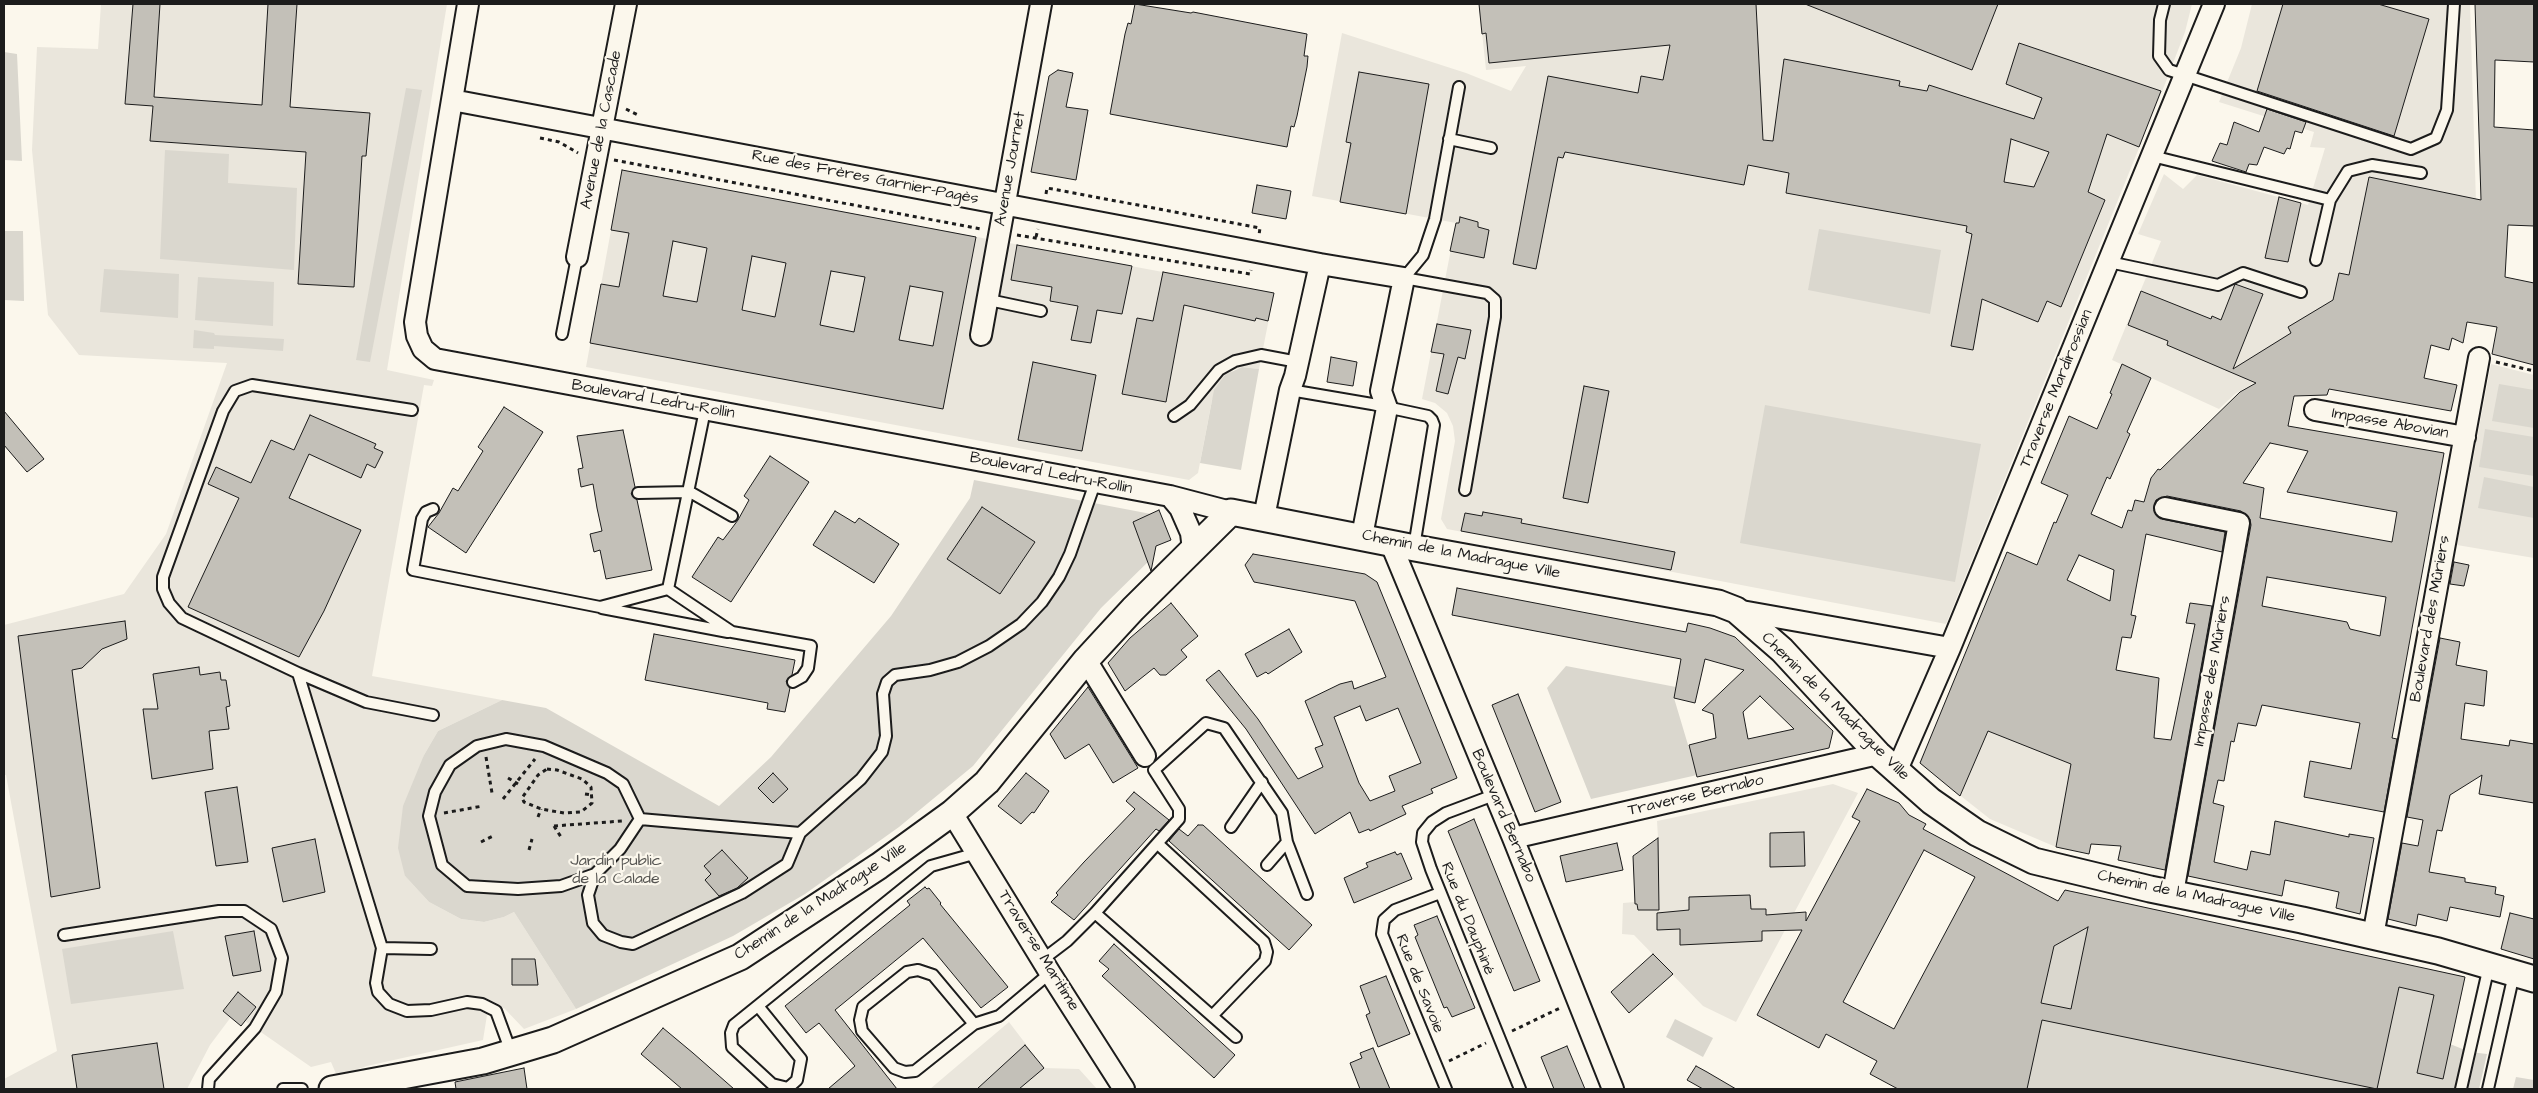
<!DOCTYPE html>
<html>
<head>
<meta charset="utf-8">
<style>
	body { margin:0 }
	#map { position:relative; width:2538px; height:1093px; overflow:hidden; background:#fbf7ec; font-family:"Architects Daughter",sans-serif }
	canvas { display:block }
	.frame { position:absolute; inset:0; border:5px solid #1c1c1c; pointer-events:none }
</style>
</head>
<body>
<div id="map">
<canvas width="2538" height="1093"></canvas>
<div class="frame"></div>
</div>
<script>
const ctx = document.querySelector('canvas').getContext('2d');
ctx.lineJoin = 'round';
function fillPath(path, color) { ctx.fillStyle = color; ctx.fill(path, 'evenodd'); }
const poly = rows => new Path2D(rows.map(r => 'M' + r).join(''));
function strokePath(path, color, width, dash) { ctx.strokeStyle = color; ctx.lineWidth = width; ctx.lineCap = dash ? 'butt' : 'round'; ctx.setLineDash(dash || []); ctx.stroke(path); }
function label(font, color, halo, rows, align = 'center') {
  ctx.font = font + ' "Architects Daughter",sans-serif'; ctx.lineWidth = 4.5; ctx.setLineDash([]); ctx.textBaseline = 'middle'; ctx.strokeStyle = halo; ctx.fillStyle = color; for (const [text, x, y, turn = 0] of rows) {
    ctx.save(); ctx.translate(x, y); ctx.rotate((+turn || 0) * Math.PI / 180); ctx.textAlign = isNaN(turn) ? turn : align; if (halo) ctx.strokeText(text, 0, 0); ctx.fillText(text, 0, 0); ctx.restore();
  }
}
const built = poly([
	[101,4,447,4,387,370,434,380,432,386,424,385,372,676,502,700,438,731,424,755,405,876,429,902,461,919,484,922,504,917,514,912,576,1009,524,1029,504,1008,487,1015,483,1040,367,1066,337,1076,331,1062,311,1067,245,1021,241,1026,231,1017,210,1045,187,1089,4,1089,4,1079,57,1051,6,775,4,775,4,625,124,594,166,534,227,363,79,355,48,315,32,150,37,47,98,49],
	[1479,4,2192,4,2185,32,2165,84,1946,624,1447,529,1441,519,1455,441,1453,426,1447,413,1435,403,1422,399,1456,223,1312,196,1342,33,1466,73,1511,91,1526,66,1486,70],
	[2252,4,2470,4,2479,302,2330,338,2235,394,2219,409,2112,360,2161,241,2138,234,2164,174,2183,189,2197,175,2308,205,2325,148,2310,147,2314,132,2219,102,2241,48],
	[622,170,1274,293,1259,369,1242,367,1233,370,1212,400,1198,473,1189,480,586,367],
	[2491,364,2534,375,2534,558,2457,545],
	[1989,596,2098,650,2056,847,1990,819,1919,763],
	[1833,784,1858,793,1736,1022,1703,1006,1634,935,1622,934,1623,903,1635,902,1633,860,1640,851,1658,838,1657,821],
	[1009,1022,1044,1068,1079,1069,1097,1089,930,1089]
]);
const green = poly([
	[4,52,17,54,22,161,4,160],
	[406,88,422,90,370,362,356,360],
	[165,150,229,154,228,183,297,188,294,270,160,259],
	[1819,229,1941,250,1930,314,1808,290],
	[4,231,23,231,24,301,4,300],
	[104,269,179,274,178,318,100,312],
	[198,277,274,282,273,326,195,320],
	[194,330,214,333,215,335,284,339,283,351,214,346,214,349,193,348],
	[1242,367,1259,369,1241,470,1200,463,1214,390,1225,375],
	[2499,384,2534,390,2534,428,2492,421],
	[1765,405,1981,444,1955,582,1740,543],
	[2485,429,2534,437,2534,476,2479,467],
	[2484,477,2534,487,2534,518,2478,508],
	[974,480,1151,514,1169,540,1156,546,1154,556,1101,608,973,766,899,827,805,894,733,936,576,1009,514,912,504,917,484,922,461,919,429,902,405,876,398,848,403,806,424,755,438,731,502,700,546,708,719,806,771,757,891,616,970,498],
	[1566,666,1676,687,1674,698,1697,775,1591,799,1547,688],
	[2065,890,2465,977,2450,1044,2470,1052,2487,1054,2479,1089,1959,1089],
	[173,931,184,989,71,1004,62,949],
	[1675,1019,1713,1038,1703,1057,1666,1037],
	[2516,1077,2534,1080,2534,1089,2513,1089]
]);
const building = poly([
	[133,4,160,4,154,97,262,105,268,4,297,4,290,107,370,113,366,156,362,156,354,287,298,284,306,152,150,141,153,106,125,104,133,4],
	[1135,4,1191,13,1193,12,1307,34,1304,56,1308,56,1307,67,1297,116,1294,127,1291,126,1287,147,1110,114,1125,34,1128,23,1131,24,1135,4],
	[1479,4,1756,4,1763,140,1773,141,1784,59,1900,81,1899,86,1927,91,1929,85,2034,119,2042,98,2006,84,2019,43,2161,91,2139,147,2107,134,2088,192,2105,200,2061,307,2047,301,2038,322,1982,299,1973,350,1951,346,1972,234,1966,232,1967,226,1786,193,1789,173,1748,165,1744,185,1565,152,1563,158,1558,157,1536,269,1513,264,1548,76,1638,93,1641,76,1663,80,1670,45,1489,63,1486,33,1482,34,1479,4],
	[2011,139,2049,152,2034,187,2004,182,2011,139],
	[1805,4,1998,4,1972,70,1805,4],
	[2283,4,2378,4,2429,19,2394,136,2257,91,2283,4],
	[2475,4,2534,4,2534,62,2495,60,2494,127,2534,130,2534,226,2508,225,2505,277,2534,283,2534,365,2492,354,2497,327,2467,322,2463,343,2452,338,2449,350,2431,345,2424,378,2457,385,2451,411,2329,389,2327,395,2294,396,2288,426,2444,453,2392,738,2397,739,2384,812,2304,797,2310,761,2351,769,2360,723,2262,705,2256,726,2238,723,2234,742,2231,741,2224,781,2218,780,2213,803,2224,806,2214,862,2247,870,2251,851,2270,855,2275,821,2349,837,2349,834,2374,838,2360,914,2336,908,2339,892,2285,880,2282,896,2188,876,2251,525,2250,519,2241,511,2167,496,2156,500,2154,511,2162,519,2225,532,2222,552,2146,534,2131,615,2136,616,2131,638,2122,637,2116,670,2159,678,2154,738,2171,740,2195,624,2186,623,2190,603,2212,606,2165,870,2118,860,2121,846,2091,844,2089,854,2056,847,2071,764,1988,731,1960,796,1920,763,2007,552,2037,565,2054,522,2056,523,2068,495,2041,483,2069,416,2097,429,2112,394,2110,393,2122,364,2151,378,2127,432,2130,434,2110,479,2107,477,2091,514,2122,528,2128,510,2132,511,2135,500,2144,502,2151,478,2158,469,2160,470,2240,392,2256,383,2167,345,2168,341,2128,325,2141,291,2211,319,2212,316,2221,320,2235,284,2263,294,2233,369,2291,333,2288,327,2333,300,2339,273,2349,275,2369,177,2481,200,2475,4],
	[2270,443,2308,451,2287,492,2397,512,2392,542,2260,518,2264,488,2243,483,2270,443],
	[2079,555,2114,570,2110,601,2067,580,2079,555],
	[2267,577,2386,597,2380,636,2350,629,2347,622,2262,606,2267,577],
	[1058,70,1073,73,1066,107,1088,110,1076,180,1031,172,1049,76,1058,70],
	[1359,72,1429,84,1406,214,1340,202,1351,143,1346,142,1359,72],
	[2267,109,2306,122,2302,133,2295,131,2290,149,2287,148,2284,154,2264,147,2257,165,2249,164,2246,172,2212,161,2220,143,2227,145,2234,122,2259,132,2267,109],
	[622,170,976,237,943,409,590,343,601,284,619,287,629,233,611,230,622,170],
	[673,241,707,248,697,302,663,296,673,241],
	[752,256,786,263,775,317,742,310,752,256],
	[831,271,865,277,854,332,820,325,831,271],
	[910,286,943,292,933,346,899,340,910,286],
	[1257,185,1291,191,1286,219,1252,213,1257,185],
	[2279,197,2301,203,2288,262,2265,258,2279,197],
	[1460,217,1478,222,1478,227,1489,230,1484,258,1450,251,1456,223,1459,223,1460,217],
	[1017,245,1132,266,1122,314,1097,310,1091,343,1071,340,1078,306,1050,301,1052,287,1011,280,1017,245],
	[1163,272,1274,293,1268,321,1256,318,1255,321,1184,305,1166,402,1122,394,1137,318,1153,321,1163,272],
	[1437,324,1471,330,1465,359,1458,357,1448,394,1436,391,1444,354,1431,352,1437,324],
	[1331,357,1357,362,1353,386,1327,382,1331,357],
	[1033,362,1096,375,1082,451,1018,440,1033,362],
	[1584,386,1609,391,1588,503,1563,498,1584,386],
	[504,407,543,432,466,553,428,527,439,513,453,488,458,491,483,451,478,447,504,407],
	[4,411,44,459,27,472,4,445,4,411],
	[310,415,376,444,374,448,383,452,375,468,367,464,361,478,309,454,289,498,361,530,324,611,299,657,188,607,239,498,208,484,216,467,251,483,271,440,294,450,310,415],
	[623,430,635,487,631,494,637,500,652,570,606,579,600,550,594,552,590,534,602,531,597,508,593,484,581,487,578,469,583,468,577,436,623,430],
	[770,456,809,482,731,602,692,577,718,537,723,540,738,520,749,500,744,496,770,456],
	[982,507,1035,542,1000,594,947,559,982,507],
	[1159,510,1171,540,1156,546,1151,571,1133,522,1159,510],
	[835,511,855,523,859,518,899,544,874,583,813,545,835,511],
	[1483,512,1522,519,1521,523,1675,552,1671,570,1461,531,1465,513,1482,516,1483,512],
	[1253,554,1365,574,1377,582,1457,778,1431,789,1433,793,1402,806,1406,814,1370,831,1369,829,1359,833,1350,812,1315,834,1246,729,1206,680,1219,670,1258,719,1298,779,1323,767,1315,748,1323,745,1305,701,1340,684,1352,681,1354,689,1386,677,1355,601,1254,582,1245,565,1253,554],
	[1360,706,1366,721,1398,708,1421,763,1389,776,1395,791,1370,801,1359,783,1334,717,1360,706],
	[2454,562,2469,565,2464,586,2450,584,2454,562],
	[1457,588,1686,632,1688,623,1710,628,1735,637,1833,731,1829,748,1697,777,1689,745,1716,738,1713,714,1702,710,1744,670,1705,659,1695,703,1674,698,1681,659,1452,615,1457,588],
	[1760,696,1794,729,1748,739,1743,712,1760,696],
	[1171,603,1198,636,1181,650,1187,657,1166,675,1160,675,1154,668,1125,691,1108,663,1130,638,1171,603],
	[125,621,127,639,102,649,82,668,72,670,100,888,51,897,18,636,125,621],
	[1289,629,1302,652,1268,674,1266,672,1257,677,1245,654,1289,629],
	[654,634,795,660,792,675,786,681,790,688,785,712,767,709,768,703,645,680,654,634],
	[2440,638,2460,642,2456,665,2487,671,2484,706,2465,703,2461,739,2509,746,2510,740,2534,744,2534,803,2479,794,2482,775,2450,795,2442,831,2437,830,2429,872,2465,878,2465,882,2496,887,2495,894,2504,896,2500,917,2450,907,2447,921,2418,914,2416,926,2388,919,2402,843,2418,846,2423,820,2407,817,2440,638],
	[199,667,200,675,220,672,221,680,226,680,230,706,226,707,229,729,209,731,213,769,152,779,143,709,158,709,153,674,199,667],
	[1088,687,1138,768,1113,783,1089,744,1065,759,1050,734,1088,687],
	[1518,694,1561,802,1535,812,1492,705,1518,694],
	[773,773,788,789,773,803,758,788,773,773],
	[1026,773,1049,791,1034,813,1032,812,1021,824,998,806,1026,773],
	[237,787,248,862,216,866,205,792,237,787],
	[1867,789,1899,803,1909,815,1926,824,1923,829,2058,901,2065,890,2465,977,2443,1079,2417,1073,2434,995,2399,987,2377,1089,2042,1020,2027,1089,1898,1089,1870,1074,1877,1061,1826,1034,1819,1048,1757,1015,1802,930,1762,931,1762,941,1680,945,1680,929,1657,930,1657,913,1689,910,1689,897,1750,895,1751,909,1766,909,1766,915,1806,912,1806,921,1860,821,1852,817,1867,789],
	[1924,850,1975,877,1894,1029,1843,1002,1924,850],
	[2088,927,2071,1009,2041,1003,2054,946,2088,927],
	[1134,792,1169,820,1159,831,1156,829,1074,920,1051,902,1058,895,1056,893,1084,862,1135,809,1126,801,1134,792],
	[1474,819,1540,981,1514,991,1448,831,1474,819],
	[1198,825,1203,825,1312,925,1289,950,1169,841,1179,829,1188,836,1198,825],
	[1804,832,1805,866,1770,867,1770,833,1804,832],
	[1658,838,1659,910,1638,910,1637,904,1635,904,1633,856,1658,838],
	[315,839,325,892,283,902,272,848,315,839],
	[1617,843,1623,870,1566,882,1560,856,1617,843],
	[722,850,748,878,737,888,719,896,705,880,711,874,704,866,722,850],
	[1395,852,1397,855,1401,853,1412,879,1354,903,1344,878,1368,867,1366,863,1395,852],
	[925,887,927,889,929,888,941,903,940,904,1008,987,981,1008,923,938,835,1010,897,1089,828,1089,855,1066,819,1023,806,1033,785,1006,910,905,907,901,925,887],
	[2510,913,2534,919,2534,959,2501,949,2510,913],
	[1437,916,1475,1008,1452,1017,1447,1007,1444,1008,1415,937,1418,935,1414,925,1437,916],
	[254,931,261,971,233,976,225,936,254,931],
	[1114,944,1235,1055,1214,1078,1102,976,1109,969,1099,961,1114,944],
	[1653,954,1673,974,1629,1013,1611,992,1653,954],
	[512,959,535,959,538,985,512,985,512,959],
	[1386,976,1410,1034,1378,1047,1366,1015,1370,1013,1360,986,1386,976],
	[238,992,256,1007,241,1026,223,1011,238,992],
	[663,1028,693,1053,734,1089,682,1089,641,1054,663,1028],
	[157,1043,164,1089,77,1089,72,1055,157,1043],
	[1025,1045,1044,1068,1019,1089,977,1089,1025,1045],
	[1567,1046,1585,1089,1554,1089,1541,1057,1567,1046],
	[1373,1048,1390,1089,1360,1089,1350,1063,1362,1058,1360,1053,1373,1048],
	[1696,1066,1707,1072,1736,1089,1703,1089,1687,1080,1696,1066],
	[524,1068,527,1089,456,1089,455,1082,524,1068]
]);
const path = poly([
	[626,109,638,115],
	[540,138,559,142,578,153],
	[614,160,981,229],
	[1046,194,1047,188,1260,228,1259,235],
	[1017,235,1250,274,1251,270],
	[1036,237,1038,229],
	[2496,362,2534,371],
	[486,757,492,793],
	[547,769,557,770,582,779,591,787,592,803,581,812,564,813,541,809,524,802,522,798,538,775,547,769],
	[508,778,518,784],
	[585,794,592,795],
	[503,799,535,759],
	[444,813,483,806],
	[538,817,541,809],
	[554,826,622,821],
	[554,826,561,837],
	[481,842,493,836],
	[529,850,532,839],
	[1512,1031,1560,1008],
	[1449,1061,1486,1043]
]);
const service = poly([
	[2164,4,2160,20,2159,56,2169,70,2411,149,2436,138,2447,110,2454,4],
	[1459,87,1435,219,1423,255,1404,278,1487,293,1495,300,1495,317,1465,490],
	[1449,139,1491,148],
	[2152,156,2330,200],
	[2316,260,2330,200,2348,171,2372,165,2421,173],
	[2109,262,2218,285,2243,273,2301,292],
	[989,300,1041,311],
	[562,334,577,257],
	[1290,390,1372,404,1428,416,1432,420,1434,425,1414,547],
	[412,410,252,385,235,391,223,411,163,577,163,589,169,603,182,618,298,673,382,948,376,983,378,992,389,1004,407,1011,431,1010,467,1002,482,1004,496,1011,511,1052],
	[1174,416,1190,405,1219,370,1235,361,1261,355,1298,362],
	[638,493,690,492,732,516],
	[433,509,426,512,422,519,413,570,600,607,668,589,705,410],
	[668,589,732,632,811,646,808,668,802,677,793,682],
	[602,608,728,632],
	[298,673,366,702,433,715],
	[506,739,544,746,607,773,623,784,640,819,620,849,595,874,561,886,518,889,467,886,442,865,429,816,435,792,450,765,477,746,506,739],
	[1494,795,1446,813,1432,822,1423,833,1422,842,1431,869,1520,1089],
	[640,819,800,833,861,779,882,752,886,736,883,694,887,682,895,675,930,670,958,662,989,646,1021,624,1042,602,1059,577,1070,554,1095,483],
	[1231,827,1262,782],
	[1287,842,1307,894],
	[1158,844,1264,942,1267,952,1265,961,1212,1016],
	[595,874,588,895,593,923,603,935,621,942,633,944,742,893,787,864,800,833],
	[1440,893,1395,910,1384,920,1382,934,1446,1089],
	[1095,913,1236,1037],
	[64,935,219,911,244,911,271,929,282,958,276,992,255,1028,209,1079,208,1089],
	[382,948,431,949],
	[1042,960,1067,941,1095,913,1179,819,1179,809,1154,770,1206,723,1224,728,1282,813,1287,842,1267,865],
	[758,1006,801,1059,797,1080,788,1088,772,1084,732,1047,731,1033,734,1025,931,866,977,853],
	[974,1024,933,975,918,970,907,972,863,1007,860,1020,862,1031,894,1068,905,1072,915,1071,974,1024,999,1016,1050,973],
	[283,1089,302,1089],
	[2461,1089,2489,966],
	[2488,1089,2514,974]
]);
const minor = poly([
	[468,4,415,322,417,336,423,349,435,359,1170,496,1231,512],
	[452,100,1320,264],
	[577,257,626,4],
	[981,335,1041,4],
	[2315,410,2465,437],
	[1170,496,1180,508,1191,533,1193,550],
	[2165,508,2239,523,2173,893],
	[1264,517,1290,390,1295,376,1320,264,1404,278,1381,391,1387,408,1362,536],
	[1391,544,1513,838,1613,1089],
	[1736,610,1950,648],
	[1086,660,1145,756],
	[1896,772,1950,648,2214,4],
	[952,813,1050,973,1124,1089],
	[1513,838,1878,754],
	[2373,936,2479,358]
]);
const tertiary = poly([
	[332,1089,483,1061,553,1040,740,957,879,866,952,813,987,782,1086,660,1133,609,1231,512,1415,548,1718,603,1736,610,1782,650,1878,754,1931,801,1977,833,2034,861,2150,889,2302,920,2438,951,2534,979]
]);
const streetNames = [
	["Avenue de la Cascade",602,130,-79],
	["Avenue Journet",1011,169,-80],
	["Rue des Frères Garnier-Pagès",865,178,11],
	["Traverse Mardirossian",2057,389,-68],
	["Boulevard Ledru-Rollin",653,400,10],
	["Impasse Abovian",2390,424,10],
	["Boulevard Ledru-Rollin",1051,474,11],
	["Chemin de la Madrague Ville",1461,555,11],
	["Boulevard des Mûriers",2431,619,-80],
	["Impasse des Mûriers",2213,671,-80],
	["Chemin de la Madrague Ville",1835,707,45],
	["Traverse Bernabo",1696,796,-13],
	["Boulevard Bernabo",1503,816,67],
	["Chemin de la Madrague Ville",2196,897,12],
	["Chemin de la Madrague Ville",821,902,-33],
	["Rue du Dauphiné",1467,919,68],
	["Traverse Maritime",1038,951,58],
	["Rue de Savoie",1419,984,68]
];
const parkNames = [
	["Jardin public",616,862],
	["de la Calade",616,880]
];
fillPath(built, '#eae6dc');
fillPath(green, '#dad7ce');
fillPath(building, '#c3c0b8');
strokePath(building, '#1c1c1c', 1);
strokePath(service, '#1c1c1c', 14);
strokePath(minor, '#1c1c1c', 24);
strokePath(tertiary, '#1c1c1c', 29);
strokePath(path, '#1c1c1c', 3, [4, 4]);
strokePath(service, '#fbf7ec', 10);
strokePath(minor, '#fbf7ec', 20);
strokePath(tertiary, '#fbf7ec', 25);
label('16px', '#1c1c1c', '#fbf7ec', streetNames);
label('16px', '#555451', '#fbf7ec', parkNames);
</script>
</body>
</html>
